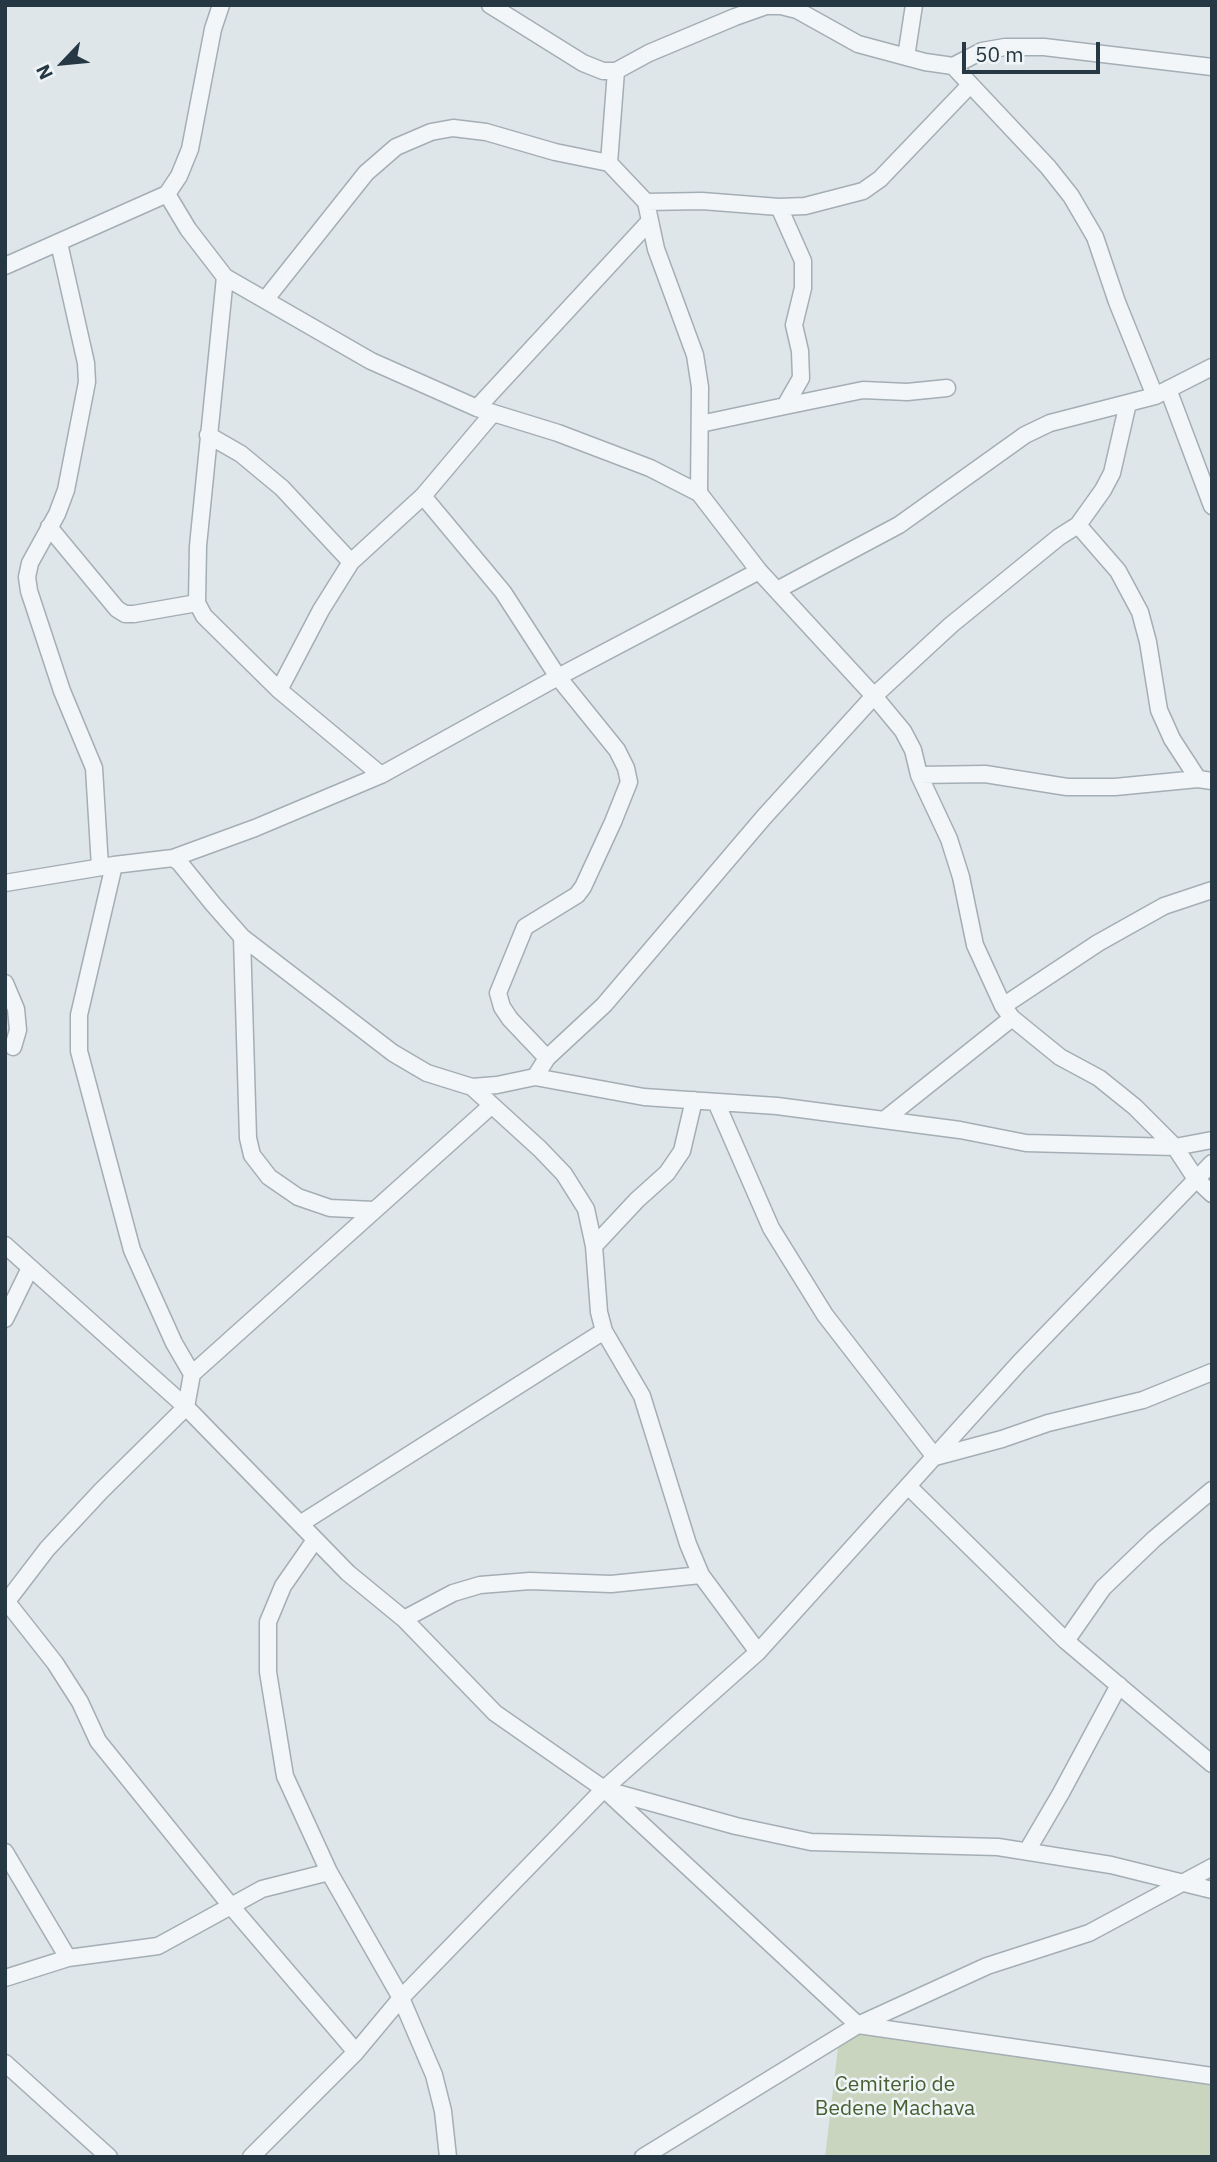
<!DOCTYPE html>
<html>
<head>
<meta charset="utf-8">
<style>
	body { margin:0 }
	#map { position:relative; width:1217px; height:2162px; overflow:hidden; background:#dfe6ea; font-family:"IBM Plex Sans",sans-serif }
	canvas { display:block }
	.frame { position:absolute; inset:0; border:7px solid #263843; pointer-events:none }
	.north { position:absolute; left:28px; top:28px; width:70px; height:70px; -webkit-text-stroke:5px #eff4f7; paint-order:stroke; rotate:244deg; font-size:19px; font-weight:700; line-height:28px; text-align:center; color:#263843 }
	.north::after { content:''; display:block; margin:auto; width:24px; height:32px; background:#263843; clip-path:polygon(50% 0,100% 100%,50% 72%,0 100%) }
	.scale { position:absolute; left:962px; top:42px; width:138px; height:32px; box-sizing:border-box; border:4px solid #263843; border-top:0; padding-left:9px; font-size:21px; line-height:24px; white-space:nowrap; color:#263843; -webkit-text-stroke:5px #eff4f7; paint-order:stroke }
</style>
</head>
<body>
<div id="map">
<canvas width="1217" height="2162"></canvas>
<div class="frame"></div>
<div class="north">N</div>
<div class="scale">50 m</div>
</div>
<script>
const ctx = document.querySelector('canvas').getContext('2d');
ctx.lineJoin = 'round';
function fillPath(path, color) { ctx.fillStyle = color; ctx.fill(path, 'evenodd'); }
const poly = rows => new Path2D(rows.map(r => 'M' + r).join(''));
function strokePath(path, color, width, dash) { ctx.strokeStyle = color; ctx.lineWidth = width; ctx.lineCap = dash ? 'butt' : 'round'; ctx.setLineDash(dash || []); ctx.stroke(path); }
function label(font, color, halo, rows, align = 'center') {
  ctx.font = font + ' "IBM Plex Sans",sans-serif'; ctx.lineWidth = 5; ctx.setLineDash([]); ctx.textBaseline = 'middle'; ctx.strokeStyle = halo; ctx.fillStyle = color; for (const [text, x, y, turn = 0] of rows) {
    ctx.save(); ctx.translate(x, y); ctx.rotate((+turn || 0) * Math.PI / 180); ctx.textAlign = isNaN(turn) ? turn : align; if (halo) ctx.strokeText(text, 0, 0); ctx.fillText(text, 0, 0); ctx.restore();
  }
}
const green = poly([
	[840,2031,1212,2076,1212,2157,825,2157]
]);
const street = poly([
	[490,5,583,63,603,71,616,71,649,53,735,17,766,6,781,6,797,10,858,44,925,62,953,66,982,51,1005,47,1044,47,1212,67],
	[906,57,914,5],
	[953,66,1048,167,1071,196,1095,237,1117,302,1155,396],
	[609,163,616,71],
	[167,194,188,229,225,277,371,361,477,408,558,433,650,468,699,493,759,571,874,696,903,731,913,750,919,775,949,839,961,877,975,945,1003,1006,1012,1018,1060,1057,1099,1078,1135,1107,1175,1147,1196,1179,1212,1194],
	[646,202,702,201,779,207,805,206,863,191,880,179,970,85],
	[59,243,86,363,87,382,66,490,57,514,30,563,27,577,29,591,62,691,94,768,100,867],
	[5,266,167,194,179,176,190,149,213,29,221,5],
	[225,277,198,546,197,603,204,616,279,690,381,775],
	[265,300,366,173,396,147,431,132,453,128,486,132,555,152,609,163,646,202,656,249,695,355,700,387,699,493],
	[1168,389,1212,506],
	[785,406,863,390,907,392,947,388],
	[477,408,649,222],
	[700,424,785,406,801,378,800,351,794,325,803,288,803,261,779,207],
	[208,435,241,454,282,488,351,562],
	[423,496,503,592,558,677,617,750,626,768,629,782,613,822,583,887,577,895,525,927,498,993,502,1007,510,1019,547,1058],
	[1078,525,1118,571,1140,612,1148,642,1159,710,1172,739,1198,779],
	[49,527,117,609,125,614,134,614,197,603],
	[777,590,899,525,1025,435,1050,423,1155,396,1212,367],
	[279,690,321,610,351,562,423,496,493,413],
	[919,775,985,774,1067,787,1115,787,1198,779,1212,781],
	[173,858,255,828,381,775,558,677,759,571],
	[5,883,114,865,173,858,179,862,213,904,242,937,393,1053,427,1073,472,1087,497,1085,535,1077,644,1097,777,1106,960,1130,1026,1143,1175,1147,1212,1140],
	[242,937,248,1138,252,1155,269,1177,298,1197,330,1208,374,1210],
	[5,983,16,1009,18,1030,13,1047],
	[1003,1006,1098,943,1164,906,1212,890],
	[535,1077,547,1058,604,1005,764,817,874,696,951,625,1059,537,1078,525,1103,490,1112,473,1128,403],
	[472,1087,540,1149,564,1174,586,1209,594,1246,599,1312,604,1331,642,1396,688,1544,701,1575,758,1652],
	[716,1102,771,1228,825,1315,935,1457,1002,1439,1048,1423,1143,1400,1212,1372],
	[884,1120,1012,1018],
	[5,1245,186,1407,348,1573,404,1619,495,1713,604,1789,858,2025,1212,2076],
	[594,1246,637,1200,667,1173,682,1151,694,1100],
	[5,1319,30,1268],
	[192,1374,492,1105],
	[908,1486,1066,1641,1212,1764],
	[300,1524,604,1331],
	[315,1540,283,1586,268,1622,268,1672,285,1776,329,1872,401,1998,434,2075,443,2111,448,2157],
	[7,1602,55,1663,80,1702,98,1741,231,1906,356,2052],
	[5,1604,47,1549,101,1491,186,1407,192,1374,174,1343,132,1250,79,1051,79,1015,114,865],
	[404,1619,453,1593,480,1585,530,1581,611,1584,701,1575],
	[1066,1641,1103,1588,1154,1539,1212,1490],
	[606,1790,736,1826,811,1842,998,1847,1111,1865,1212,1890],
	[1027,1851,1061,1793,1119,1685],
	[5,1852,68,1958],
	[5,1978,68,1958,158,1946,262,1889,329,1872],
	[5,2063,109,2157],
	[251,2157,356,2052,401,1998,604,1789,758,1652,1019,1363,1212,1163],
	[643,2157,858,2025,987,1966,1089,1933,1212,1867]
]);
const parkNames = [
	["Cemiterio de",895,2085],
	["Bedene Machava",895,2109]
];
fillPath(green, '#cad5bf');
strokePath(street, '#a4aeb5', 19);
strokePath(street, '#f3f6f8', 16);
label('21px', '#466032', '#eff4f7', parkNames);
</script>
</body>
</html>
